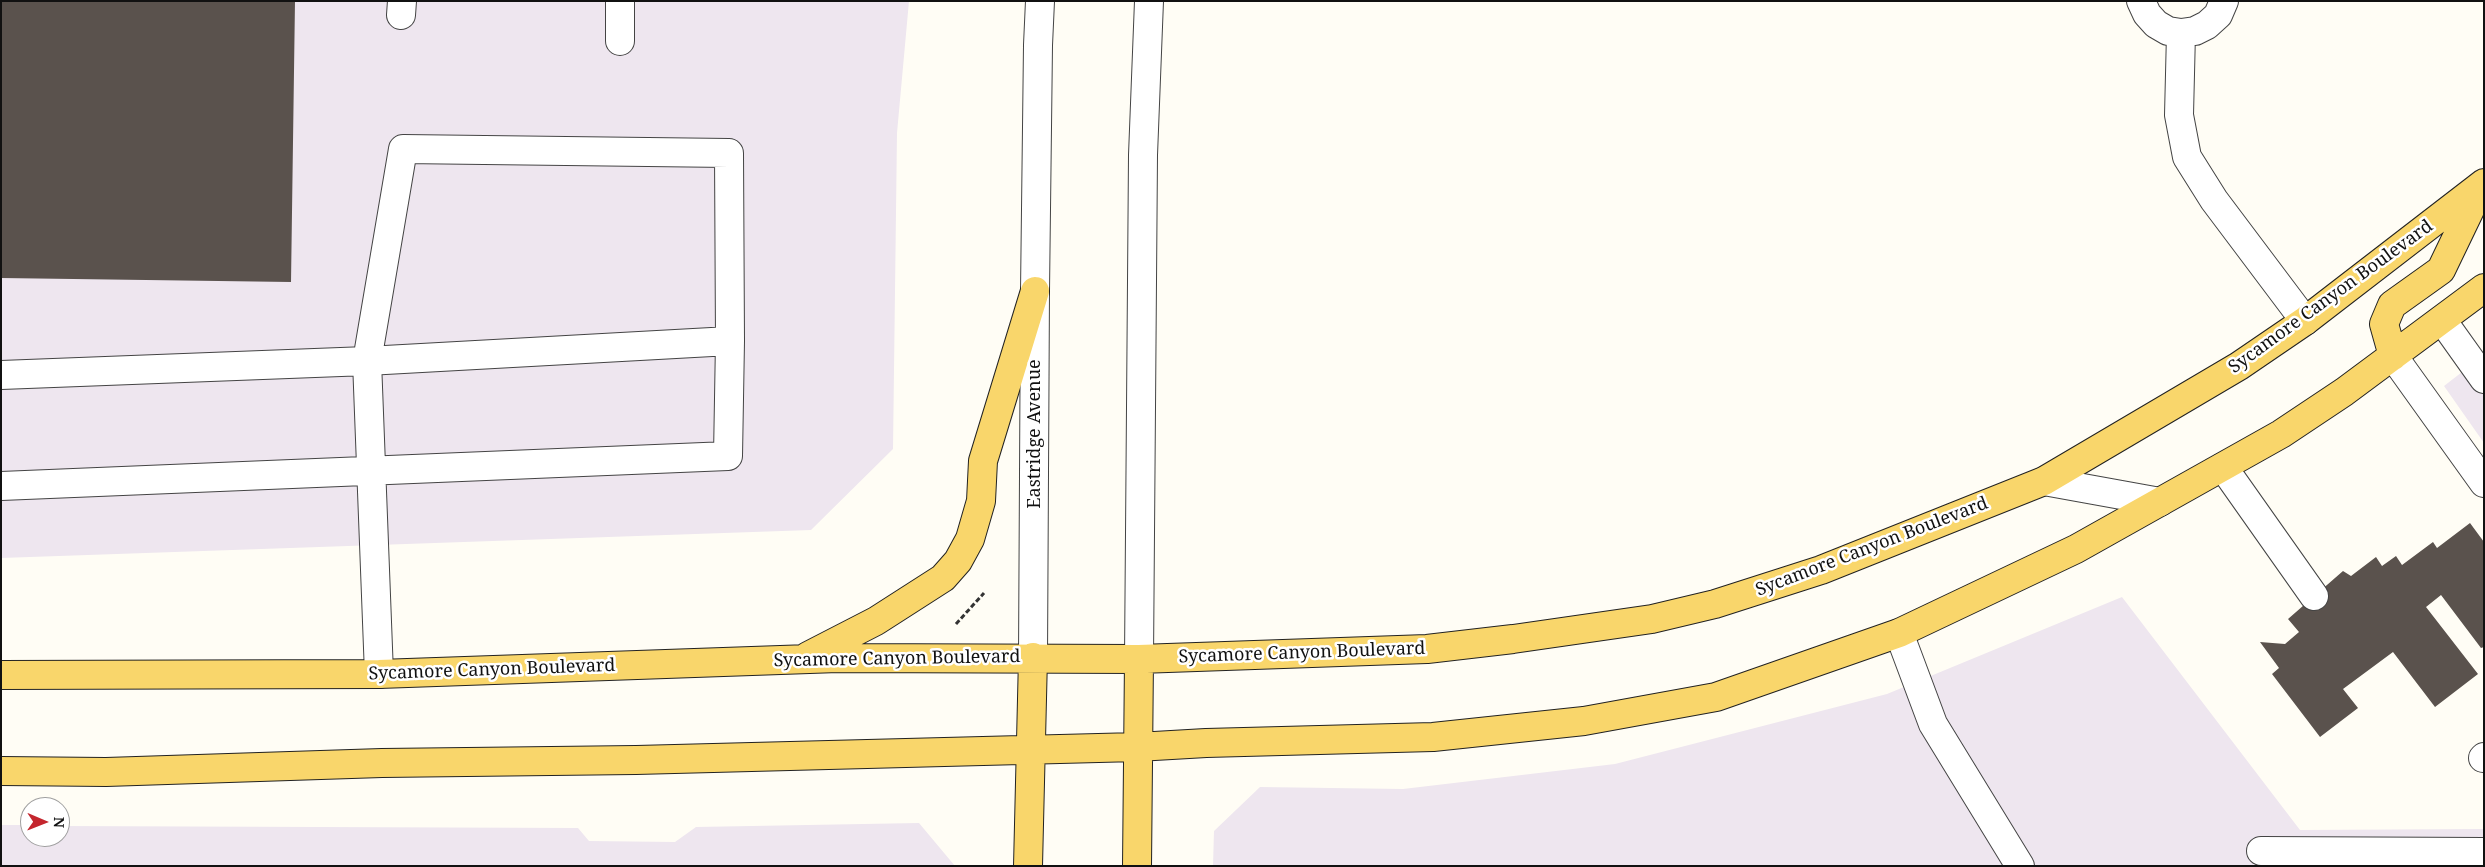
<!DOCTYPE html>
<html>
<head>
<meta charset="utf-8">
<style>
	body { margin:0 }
	#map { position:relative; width:2485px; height:867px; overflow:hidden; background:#fffdf5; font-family:"Noto Serif",serif }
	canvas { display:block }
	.frame { position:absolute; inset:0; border:2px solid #111; pointer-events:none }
	.north { position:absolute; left:20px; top:797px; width:50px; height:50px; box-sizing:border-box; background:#fff; border:1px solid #a0a0a0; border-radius:50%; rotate:91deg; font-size:14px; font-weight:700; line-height:20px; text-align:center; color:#111 }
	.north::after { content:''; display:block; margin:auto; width:18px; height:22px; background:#c4262e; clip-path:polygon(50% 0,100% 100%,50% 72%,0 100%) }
</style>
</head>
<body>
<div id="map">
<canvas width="2485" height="867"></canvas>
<div class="frame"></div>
<div class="north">N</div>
</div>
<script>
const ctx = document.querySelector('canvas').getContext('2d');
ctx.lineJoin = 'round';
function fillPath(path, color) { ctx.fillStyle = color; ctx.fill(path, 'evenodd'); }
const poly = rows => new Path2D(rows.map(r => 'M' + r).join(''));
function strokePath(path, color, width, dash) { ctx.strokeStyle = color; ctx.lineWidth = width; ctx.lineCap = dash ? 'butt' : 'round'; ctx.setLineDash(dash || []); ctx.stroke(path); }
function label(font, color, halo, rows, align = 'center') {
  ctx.font = font + ' "Noto Serif",serif'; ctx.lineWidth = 5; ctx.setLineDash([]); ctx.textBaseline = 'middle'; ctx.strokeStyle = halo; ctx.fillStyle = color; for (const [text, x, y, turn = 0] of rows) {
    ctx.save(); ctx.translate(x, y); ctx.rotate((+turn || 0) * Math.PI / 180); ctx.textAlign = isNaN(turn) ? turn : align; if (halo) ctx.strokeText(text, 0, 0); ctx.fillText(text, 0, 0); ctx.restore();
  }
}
const industrial = poly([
	[1,1,909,1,897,133,893,449,811,530,1,558],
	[2484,355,2484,443,2444,386],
	[2122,597,2300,830,2484,829,2484,866,1213,866,1214,831,1260,787,1403,789,1615,764,1887,694],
	[919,823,955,866,1,866,1,825,30,825,30,837,60,837,60,826,578,828,589,841,675,842,696,827]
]);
const building = poly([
	[1,1,295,1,291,282,1,278],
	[2470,523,2484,542,2484,647,2481,648,2441,595,2426,607,2478,674,2435,707,2393,652,2343,689,2358,708,2320,737,2272,674,2279,668,2260,642,2285,644,2299,632,2288,619,2343,571,2351,576,2376,557,2382,566,2396,556,2402,565,2433,542,2437,548]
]);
const path = poly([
	[956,624,984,593]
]);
const minor = poly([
	[2141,1,2147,14,2156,24,2168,31,2181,33,2195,31,2207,25,2218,15,2224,1],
	[401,15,402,1],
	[2181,33,2179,115,2187,157,2214,200,2305,321],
	[620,41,620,1],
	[2442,320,2484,379],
	[2393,356,2484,483],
	[1,375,367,361,379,674],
	[2223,467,2314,596],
	[2044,481,2160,502],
	[1,486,728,456,730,341,367,361,403,149,729,153,730,341],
	[1899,633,1933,724,2020,866],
	[1033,657,1035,291,1038,45,1040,1],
	[1139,659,1143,155,1149,1],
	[2483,758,2484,757],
	[2261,851,2484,852]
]);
const major = poly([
	[2393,356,2384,324,2392,305,2441,270,2479,191],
	[808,656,876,621,943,578,958,561,970,539,981,501,983,461,1035,291],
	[1,675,379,674,838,658,1139,659,1427,649,1513,639,1652,619,1715,604,1821,570,2044,481,2239,366,2305,321,2484,183],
	[1,771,106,772,382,763,636,760,1137,747,1206,743,1433,737,1584,721,1716,697,1899,633,2076,549,2281,434,2344,392,2484,288],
	[1028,866,1033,657],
	[1137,866,1139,659]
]);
const streetNames = [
	["Sycamore Canyon Boulevard",2331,297,-36],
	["Eastridge Avenue",1035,434,-90],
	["Sycamore Canyon Boulevard",1872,547,-21],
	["Sycamore Canyon Boulevard",1302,653,-2],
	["Sycamore Canyon Boulevard",897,659,-1],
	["Sycamore Canyon Boulevard",492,670,-2]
];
fillPath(industrial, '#eee6ef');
fillPath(building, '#5a524d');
strokePath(minor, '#444', 30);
strokePath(major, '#222', 30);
strokePath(path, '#333', 3, [5, 2.5]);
strokePath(minor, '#fff', 28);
strokePath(major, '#f9d66b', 28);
label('18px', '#111', '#fff', streetNames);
</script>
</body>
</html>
